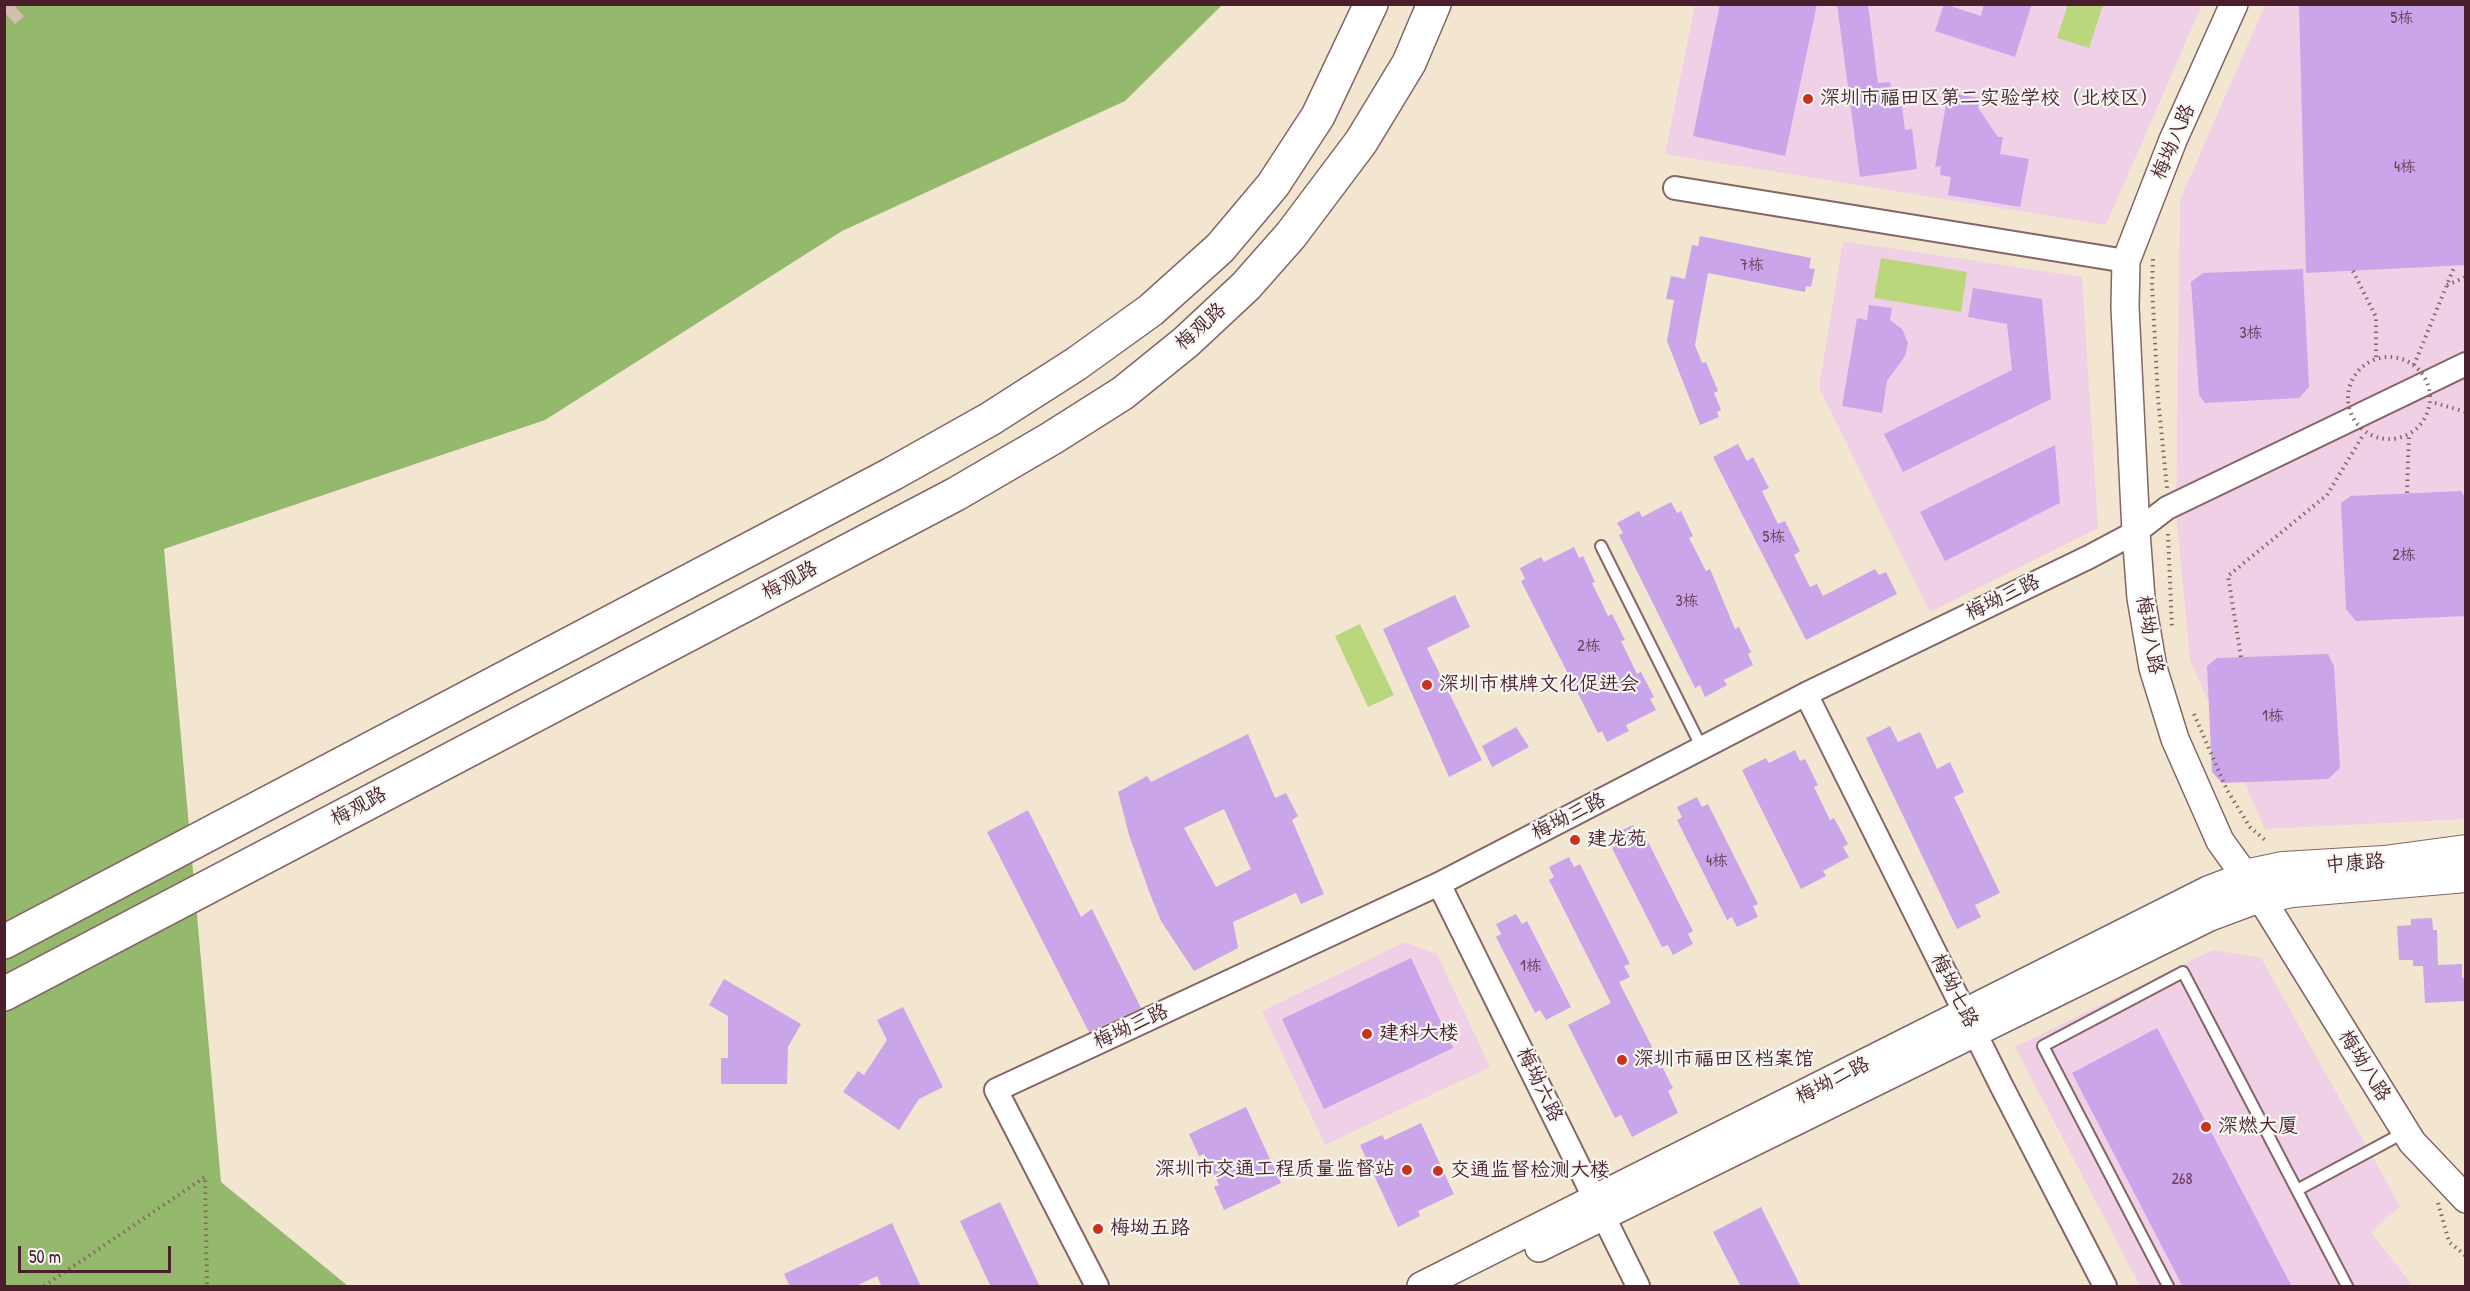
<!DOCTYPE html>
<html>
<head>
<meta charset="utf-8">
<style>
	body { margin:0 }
	#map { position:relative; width:2470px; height:1291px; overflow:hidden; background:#f3e6d1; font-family:"Patrick Hand",sans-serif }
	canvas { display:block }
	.frame { position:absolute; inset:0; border:6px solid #4a1f2b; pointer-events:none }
	.scale { position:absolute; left:18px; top:1246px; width:153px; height:27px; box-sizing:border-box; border:3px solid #4a1f2b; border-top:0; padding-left:8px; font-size:18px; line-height:21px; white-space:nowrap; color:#4a1f2b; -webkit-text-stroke:4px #f6f6f2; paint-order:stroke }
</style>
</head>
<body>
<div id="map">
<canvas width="2470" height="1291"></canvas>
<div class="frame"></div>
<div class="scale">50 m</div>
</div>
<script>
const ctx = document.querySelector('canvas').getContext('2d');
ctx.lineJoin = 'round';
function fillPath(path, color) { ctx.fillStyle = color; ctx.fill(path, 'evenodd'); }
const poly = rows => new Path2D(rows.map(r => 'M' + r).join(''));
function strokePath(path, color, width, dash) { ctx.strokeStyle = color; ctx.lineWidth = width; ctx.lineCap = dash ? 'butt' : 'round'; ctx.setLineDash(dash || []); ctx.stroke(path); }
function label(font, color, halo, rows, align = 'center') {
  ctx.font = font + ' "Patrick Hand","LXGW WenKai TC",sans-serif'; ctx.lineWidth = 4.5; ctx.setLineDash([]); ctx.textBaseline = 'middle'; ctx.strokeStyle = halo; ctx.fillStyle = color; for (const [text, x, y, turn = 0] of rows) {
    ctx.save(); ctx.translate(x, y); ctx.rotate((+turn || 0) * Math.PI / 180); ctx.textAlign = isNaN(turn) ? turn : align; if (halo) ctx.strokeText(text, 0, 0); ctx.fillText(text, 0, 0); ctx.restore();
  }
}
const built = poly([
	[1695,5,2202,5,2106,225,1665,154],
	[2265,5,2465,5,2465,819,2265,829,2190,660,2176,512,2180,200],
	[1843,241,2082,277,2098,528,1930,612,1819,388],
	[1405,942,1437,954,1490,1067,1325,1145,1262,1011],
	[2213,950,2261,958,2400,1206,2371,1232,2413,1286,2140,1286,2015,1047]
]);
const green = poly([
	[2068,4,2103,5,2089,48,2057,38],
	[1881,258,1967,272,1961,312,1874,298],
	[1360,624,1394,695,1368,707,1335,636]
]);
const forest = poly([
	[5,5,1222,5,1125,101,842,231,545,420,164,549,221,1182,348,1286,5,1286]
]);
const building = poly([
	[1720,4,1817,4,1785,156,1693,136],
	[1837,4,1868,4,1878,83,1890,82,1894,107,1902,106,1905,130,1912,129,1917,169,1860,177],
	[1944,4,1981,16,1984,4,2032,4,2015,57,1935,31],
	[2299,4,2466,4,2466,265,2306,273],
	[1948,93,1980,98,1978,108,1998,137,2003,137,2000,154,2029,159,2020,207,1948,195,1951,177,1940,175,1941,166,1935,167],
	[1700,236,1811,258,1809,268,1815,269,1811,287,1806,286,1805,292,1708,273,1695,345,1702,363,1706,362,1718,391,1714,393,1721,410,1717,412,1719,417,1700,425,1667,341,1674,300,1666,299,1671,276,1685,279,1692,245,1698,246],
	[2303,269,2309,387,2299,398,2205,403,2199,395,2191,282,2203,273],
	[1973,288,2042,299,2051,399,1903,472,1884,434,2012,370,2007,324,1968,317],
	[1869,305,1892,308,1890,320,1902,329,1908,343,1905,356,1887,381,1882,413,1842,406,1857,318,1867,320],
	[1738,444,1747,461,1753,457,1769,488,1762,491,1778,524,1785,521,1800,551,1794,555,1810,587,1817,584,1823,596,1875,569,1879,575,1886,572,1897,594,1806,640,1713,457],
	[2055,445,2060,503,1945,561,1920,512],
	[2461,491,2466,499,2466,616,2356,621,2346,609,2341,503,2351,496],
	[1671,502,1677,513,1681,511,1693,536,1689,538,1706,571,1710,569,1735,629,1739,627,1751,652,1748,654,1753,665,1724,680,1727,685,1705,697,1700,685,1695,688,1619,535,1623,533,1617,523,1639,511,1642,517],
	[1574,547,1579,558,1583,556,1595,582,1592,583,1608,616,1612,614,1625,640,1621,641,1637,674,1641,672,1654,697,1650,699,1656,710,1626,725,1629,731,1607,742,1602,731,1598,733,1521,581,1525,579,1520,568,1541,557,1544,562],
	[1455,595,1470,627,1427,648,1482,760,1449,777,1383,629],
	[2328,654,2334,666,2340,768,2328,779,2222,783,2212,772,2207,666,2217,658],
	[1890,726,1898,742,1920,732,1937,769,1950,762,1964,792,1954,797,2000,893,1975,905,1981,917,1957,929,1866,738],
	[1516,727,1529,747,1492,767,1482,746],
	[1248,734,1275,798,1286,793,1298,816,1292,820,1324,894,1301,904,1296,893,1233,922,1238,948,1194,971,1161,921,1150,894,1129,835,1118,792,1147,776,1151,782],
	[1224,809,1251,869,1216,887,1184,828],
	[1795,750,1800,761,1805,759,1818,785,1814,787,1830,820,1834,818,1848,844,1843,847,1849,857,1823,871,1826,876,1801,889,1742,770,1766,758,1769,763],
	[1697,797,1702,807,1708,804,1758,904,1753,906,1758,917,1737,927,1732,917,1727,920,1677,820,1682,817,1677,807],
	[1028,810,1081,917,1092,909,1141,1008,1089,1032,987,832],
	[1633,825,1638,834,1643,832,1693,931,1688,934,1693,944,1673,955,1668,945,1662,947,1612,848,1618,845,1612,835],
	[1569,857,1574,867,1580,864,1630,964,1624,966,1630,977,1619,982,1673,1088,1668,1091,1678,1113,1632,1137,1621,1115,1615,1118,1568,1025,1611,1003,1549,880,1554,877,1549,867],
	[1516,914,1522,924,1527,921,1571,1007,1546,1020,1540,1010,1535,1013,1496,937,1501,934,1496,924],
	[2432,918,2433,930,2437,930,2438,965,2462,964,2462,978,2466,978,2466,1001,2425,1003,2423,966,2413,966,2413,960,2399,960,2397,926,2411,925,2411,919],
	[1411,958,1453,1048,1324,1109,1282,1019],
	[724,979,801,1024,788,1047,787,1084,721,1084,721,1058,728,1058,728,1016,709,1005],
	[903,1007,943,1087,919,1099,899,1130,843,1092,858,1071,864,1075,887,1040,877,1020],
	[2157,1028,2292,1287,2183,1287,2072,1073],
	[1246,1107,1281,1183,1224,1210,1214,1187,1219,1185,1204,1154,1199,1156,1189,1134],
	[1421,1123,1454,1194,1418,1211,1420,1216,1398,1227,1360,1145,1382,1135,1385,1140],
	[1000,1202,1040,1287,991,1287,960,1221],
	[1761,1207,1801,1287,1741,1287,1713,1232],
	[892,1223,921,1287,882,1287,877,1276,854,1287,790,1287,784,1274]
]);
const primaryTunnel = poly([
	[4,12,13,4]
]);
const path = poly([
	[2153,259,2152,285,2158,398,2167,488],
	[2353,271,2376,317,2376,359],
	[2447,285,2466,277],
	[2414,365,2455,265],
	[2435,403,2466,412],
	[2407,493,2409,434],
	[2168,534,2172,629],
	[2241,657,2228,576,2327,495,2362,437],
	[2194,714,2227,790,2250,827,2265,840],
	[2438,1203,2449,1242,2466,1256],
	[44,1286,205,1177,207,1286]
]);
const service = poly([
	[1601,546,1702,748],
	[2297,1190,2405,1132],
	[2168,1286,2043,1046,2183,972,2347,1286]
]);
const minor = poly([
	[1675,188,2126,261],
	[1806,694,2002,1087,2105,1286],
	[1439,884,1638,1286],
	[1097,1286,996,1090,1439,884,1806,694,2089,557,2136,532,2167,508,2466,364]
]);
const tertiary = poly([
	[2234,4,2173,140,2126,261,2125,307,2136,532,2141,598,2153,668,2175,739,2220,841,2261,898,2412,1142,2466,1199],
	[1539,1248,2210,917,2261,898],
	[1421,1286,2208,890,2245,876]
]);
const secondary = poly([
	[2245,876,2283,868,2384,862,2466,851],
	[2261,898,2292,891,2466,876]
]);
const trunk = poly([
	[4,942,892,474,990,419,1076,364,1151,310,1220,248,1273,185,1318,116,1371,4],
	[4,994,956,494,1052,438,1123,393,1186,342,1246,286,1291,235,1361,142,1409,63,1434,4]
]);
const pathBridge = poly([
	'2348 398a41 41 0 1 1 82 0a41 41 0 1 1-82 0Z'
]);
const markers = [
	[1808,99,6,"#c8321e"],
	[1427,685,6,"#c8321e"],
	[1575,840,6,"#c8321e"],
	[1367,1034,6,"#c8321e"],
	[1622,1060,6,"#c8321e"],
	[2206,1127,6,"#c8321e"],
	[1407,1170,6,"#c8321e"],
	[1438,1171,6,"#c8321e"],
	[1098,1229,6,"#c8321e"]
];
const numberNames = [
	["5栋",2402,19],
	["4栋",2405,168],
	["7栋",1752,266],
	["3栋",2251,334],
	["5栋",1774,538],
	["2栋",2404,556],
	["3栋",1687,602],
	["2栋",1589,647],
	["1栋",2273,717],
	["4栋",1717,862],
	["1栋",1531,967],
	["268",2182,1180]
];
const poiNames = [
	["深圳市福田区第二实验学校（北校区）",1820,99],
	["深圳市棋牌文化促进会",1439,685],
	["建龙苑",1587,840],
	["建科大楼",1379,1034],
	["深圳市福田区档案馆",1634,1060],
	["深燃大厦",2218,1127],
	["深圳市交通工程质量监督站",1395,1170,"right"],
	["交通监督检测大楼",1450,1171],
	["梅坳五路",1110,1229]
];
const streetNames = [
	["梅坳八路",2174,142,-67],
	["梅观路",1201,327,-42],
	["梅观路",790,581,-28],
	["梅坳三路",2003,598,-26],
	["梅坳八路",2149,635,80],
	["梅观路",359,807,-28],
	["梅坳三路",1569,817,-27],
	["中康路",2355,864,-4],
	["梅坳七路",1954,991,63],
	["梅坳三路",1131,1027,-25],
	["梅坳八路",2364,1066,58],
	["梅坳二路",1833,1081,-27],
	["梅坳六路",1539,1085,64]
];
fillPath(built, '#efd0e6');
fillPath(green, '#bbd77d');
fillPath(forest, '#94b86c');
fillPath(building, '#cba5e9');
strokePath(primaryTunnel, '#d1beb0', 33, [33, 16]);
strokePath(service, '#856565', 14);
strokePath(minor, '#856565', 26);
strokePath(tertiary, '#856565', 30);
strokePath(secondary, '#856565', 34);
strokePath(trunk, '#856565', 36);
strokePath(path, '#856565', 4, [1.5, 4.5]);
strokePath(service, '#fff', 10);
strokePath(minor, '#fff', 22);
strokePath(tertiary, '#fff', 27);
strokePath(secondary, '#fff', 32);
strokePath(trunk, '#fff', 33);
strokePath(pathBridge, '#856565', 4, [1.5, 4.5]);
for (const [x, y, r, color] of markers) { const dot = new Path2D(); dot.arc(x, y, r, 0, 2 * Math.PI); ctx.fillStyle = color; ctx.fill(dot); strokePath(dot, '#f6f6f2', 2); }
label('16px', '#6a405a', null, numberNames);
label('20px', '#4a1f2b', '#f6f6f2', poiNames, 'left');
label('20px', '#4a1f2b', '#f6f6f2', streetNames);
</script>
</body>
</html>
